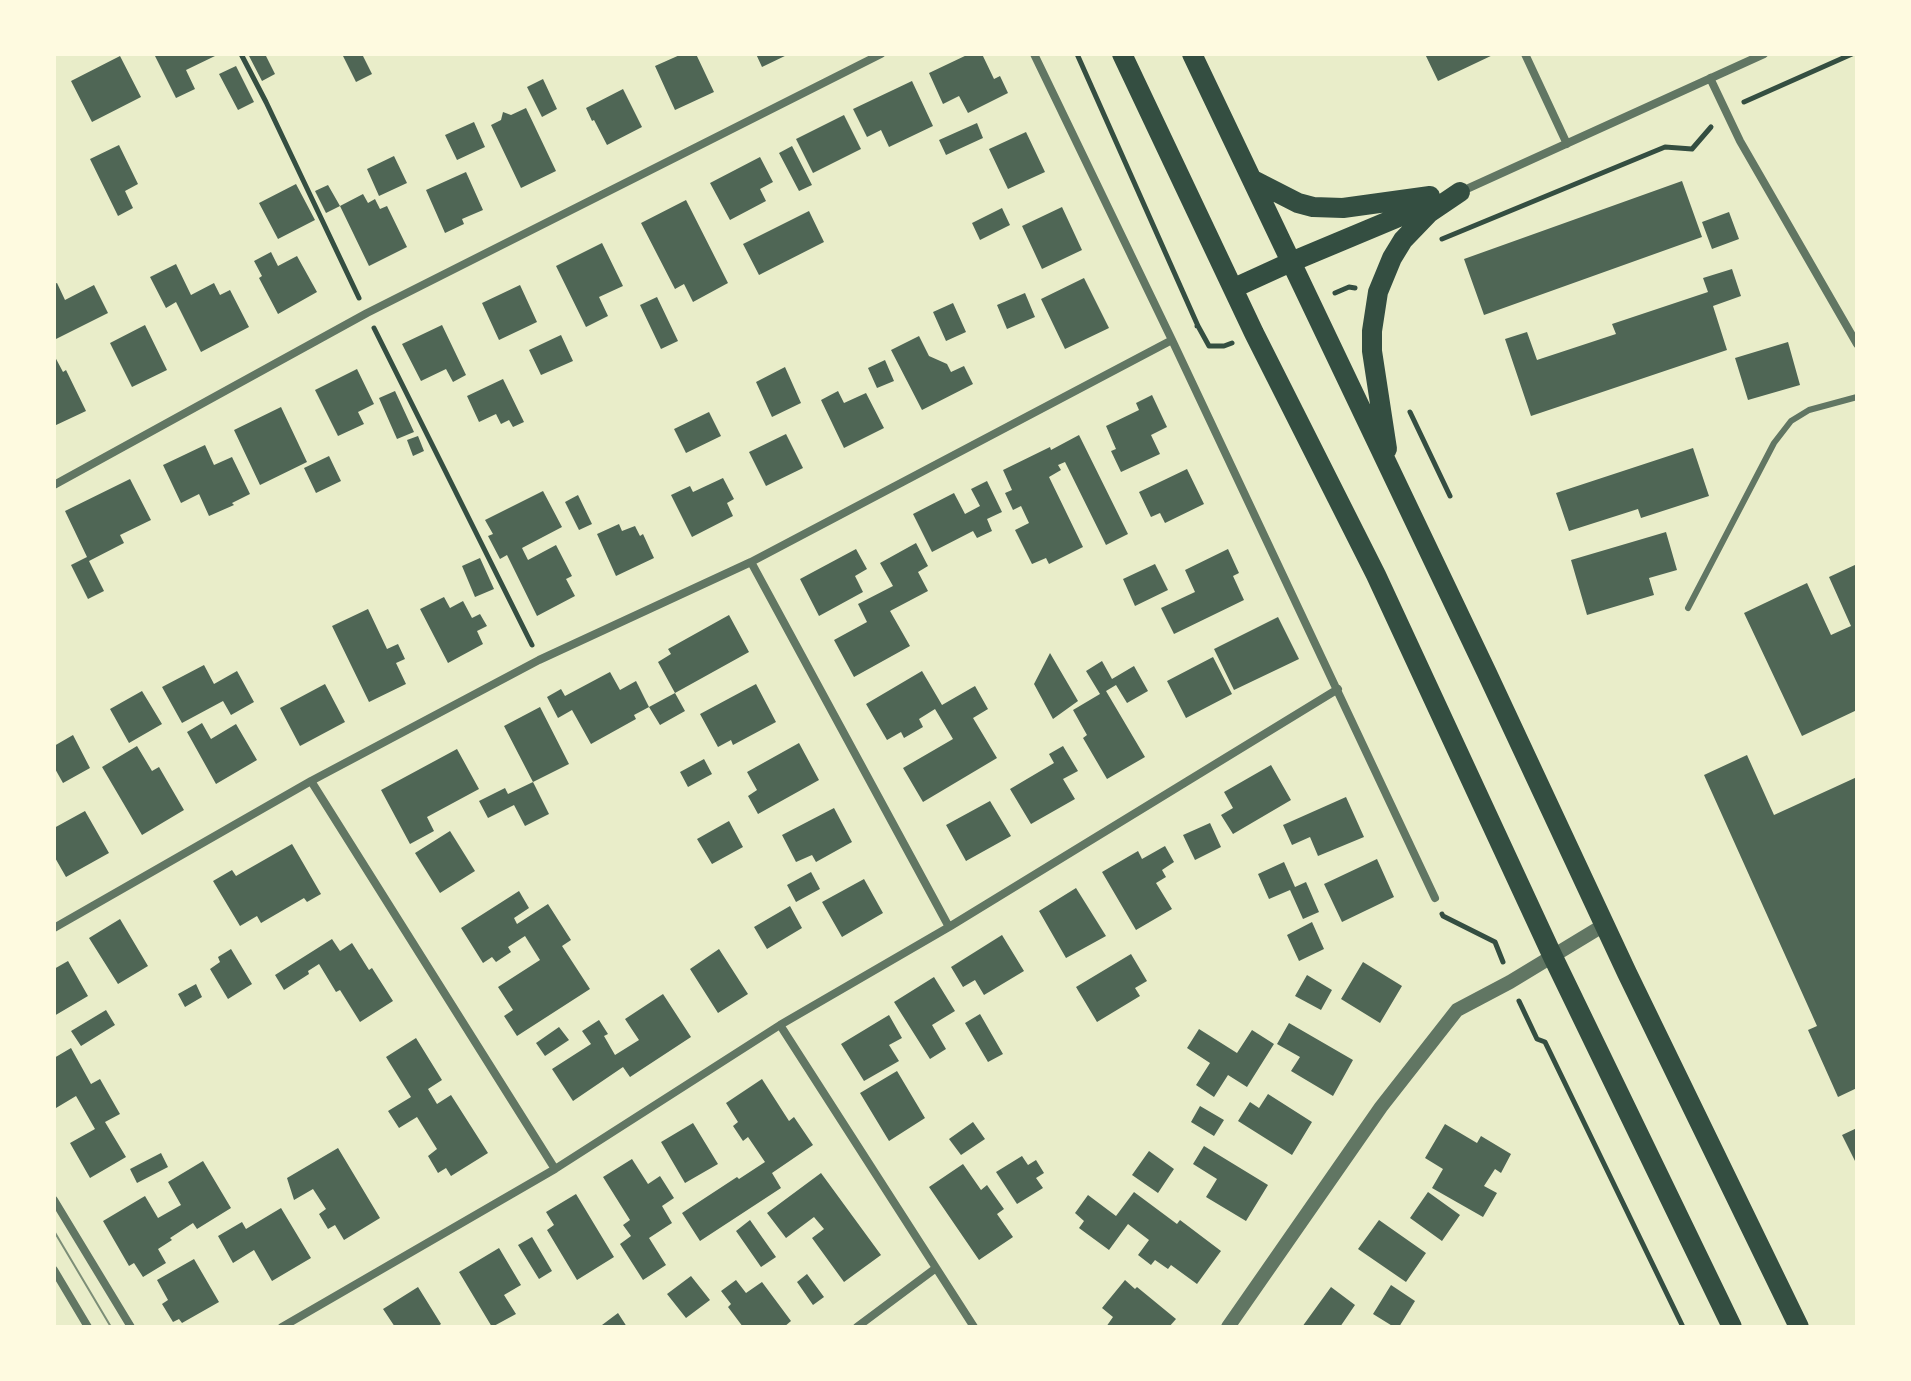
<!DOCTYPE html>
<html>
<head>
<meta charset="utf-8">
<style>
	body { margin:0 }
	#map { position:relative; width:1911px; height:1381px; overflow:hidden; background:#e9edc9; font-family:Georgia,serif }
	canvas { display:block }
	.frame { position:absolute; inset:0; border:56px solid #fefae0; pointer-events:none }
</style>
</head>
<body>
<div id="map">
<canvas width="1911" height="1381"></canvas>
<div class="frame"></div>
</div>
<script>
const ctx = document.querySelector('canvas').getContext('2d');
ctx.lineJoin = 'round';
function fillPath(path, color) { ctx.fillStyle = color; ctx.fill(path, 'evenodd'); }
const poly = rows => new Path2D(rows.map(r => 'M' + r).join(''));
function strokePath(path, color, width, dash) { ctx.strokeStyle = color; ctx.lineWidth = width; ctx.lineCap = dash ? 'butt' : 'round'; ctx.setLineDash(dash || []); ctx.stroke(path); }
const building = poly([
	[154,54,214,54,215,56,186,70,195,89,176,98],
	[248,54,265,54,275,74,262,81],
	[342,54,362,54,372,74,356,82],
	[682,54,696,54,714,92,675,110,655,66],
	[756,54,789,54,762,67],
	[969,54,982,54,994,79,1000,76,1008,93,968,113,959,96,943,104,929,73],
	[1425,54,1495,54,1438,81],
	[120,56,141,97,92,122,71,81],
	[236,66,254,102,238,110,219,74],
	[543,79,557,109,542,117,527,87],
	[912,81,933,126,889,147,881,130,867,137,853,109],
	[623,89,642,127,607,145,594,120,592,121,586,108],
	[526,108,556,171,521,188,491,125,501,120,503,112,511,115],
	[844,115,861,149,813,173,796,139],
	[474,122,485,147,457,160,445,135],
	[977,123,983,138,946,155,939,140],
	[1026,132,1045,172,1008,189,989,149],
	[119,145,138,184,125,191,133,208,118,216,90,159],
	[792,146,812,185,799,191,779,153],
	[394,156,407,183,379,196,367,169],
	[760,157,773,182,760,189,766,201,730,220,710,183],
	[466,172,483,210,462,219,464,224,445,233,426,190],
	[1682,181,1702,237,1484,315,1464,259],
	[296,184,315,220,278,239,259,203],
	[328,185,340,206,326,213,315,191],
	[363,194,368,203,375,199,380,209,387,206,407,247,369,266,340,206],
	[686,200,728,283,693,302,684,284,675,289,641,223],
	[1062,207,1082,250,1042,269,1022,226],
	[1002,208,1010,225,980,240,972,223],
	[809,211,824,242,759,275,743,244],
	[1729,212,1739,239,1712,249,1702,222],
	[602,243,623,286,599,297,608,316,586,327,556,266],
	[271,252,278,266,297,256,317,292,278,314,259,278,262,276,254,261],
	[176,264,191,295,214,283,220,295,230,290,249,327,201,352,176,302,166,308,150,277],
	[1732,269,1741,296,1713,306,1727,350,1531,416,1505,339,1527,332,1537,360,1616,334,1612,324,1708,292,1703,278],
	[1084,278,1109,328,1065,349,1041,299],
	[57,283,65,300,94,285,108,313,54,340,54,284],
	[520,285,537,322,499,340,482,303],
	[1025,293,1035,317,1007,329,997,305],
	[657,297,678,341,661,349,640,305],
	[953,303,966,332,946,341,933,312],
	[145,325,167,370,132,387,110,343],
	[442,325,466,375,453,382,446,369,421,381,402,344],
	[561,335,573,361,541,375,529,350],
	[919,336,929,356,947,364,951,372,964,366,973,384,922,410,891,350],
	[1788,342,1800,385,1748,400,1735,358],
	[54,355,63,372,66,370,86,411,54,426],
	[885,360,894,381,877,388,868,368],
	[785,367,801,403,772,417,756,382],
	[357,369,374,404,358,412,364,424,338,436,315,390],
	[503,379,524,422,513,427,509,420,501,424,496,414,479,422,467,396],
	[395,391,414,432,397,439,379,398],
	[838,391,844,403,866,393,884,428,844,448,821,400],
	[1152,395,1167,427,1151,435,1160,454,1121,472,1111,451,1116,449,1106,426,1139,410,1136,403],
	[281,407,307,462,260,485,234,430],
	[709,412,721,436,686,453,674,429],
	[786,434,803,468,766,486,749,452],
	[1079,435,1128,534,1106,545,1065,462,1058,465,1061,470,1049,477,1083,547,1049,564,1046,558,1032,564,1015,530,1029,523,1021,506,1013,510,1005,493,1012,490,1003,470,1050,447,1051,450],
	[418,436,424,451,413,456,407,440],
	[205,445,214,465,232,457,250,494,232,503,234,505,209,516,199,494,181,503,163,465],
	[1693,448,1709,496,1641,518,1638,509,1569,531,1556,493],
	[329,456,341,481,316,493,304,468],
	[1187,469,1204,504,1165,523,1160,513,1151,517,1139,492],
	[723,478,734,499,727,503,733,516,692,537,671,495,690,486,693,492],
	[130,479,151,520,120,535,124,543,89,561,104,591,88,599,71,565,87,557,65,511],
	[987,481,1002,512,987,519,992,531,977,538,973,531,932,552,913,514,954,493,965,514,980,506,971,489],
	[543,491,562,527,522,548,528,560,556,545,572,576,566,579,575,596,537,616,507,555,500,559,488,536,493,534,485,520],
	[578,495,592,524,579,530,565,502],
	[619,524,622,531,635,526,640,536,643,534,654,558,616,576,597,534],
	[1666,532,1677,570,1649,578,1654,595,1587,615,1571,560],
	[916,543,928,566,918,572,928,591,890,611,910,646,854,677,834,640,867,622,858,604,893,586,880,563],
	[856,549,867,569,855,576,863,592,819,616,800,579],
	[1228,549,1239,573,1233,576,1244,600,1174,634,1161,608,1195,592,1185,570],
	[480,558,494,589,475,597,462,566],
	[1155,564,1168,590,1135,606,1123,579],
	[1857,564,1857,710,1802,736,1744,613,1807,583,1831,635,1851,626,1829,577],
	[444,597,450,608,463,601,472,618,480,614,487,626,477,631,483,644,448,663,420,609],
	[368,609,387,649,398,644,405,659,396,663,406,684,369,702,332,626],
	[729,615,749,652,675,693,658,662,671,654,668,649],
	[1278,617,1299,659,1234,690,1214,649],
	[1050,653,1078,701,1053,719,1034,684],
	[1213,657,1232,694,1186,718,1167,681],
	[1102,661,1112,679,1134,666,1148,691,1127,703,1116,685,1106,691,1145,757,1107,779,1083,738,1087,735,1073,710,1100,694,1086,671],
	[204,665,214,684,237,671,254,702,231,715,223,701,182,723,162,687],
	[922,671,942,705,975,686,988,709,973,718,997,758,923,802,903,768,953,739,935,709,919,719,923,727,904,738,901,732,887,740,866,704],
	[610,672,620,690,636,681,649,707,634,715,636,719,591,744,572,710,558,718,547,697,561,689,565,696],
	[325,684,345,722,300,746,280,708],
	[756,684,776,722,733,745,731,740,718,747,700,714],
	[142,691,162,724,129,743,110,709],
	[675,693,685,711,660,725,649,707],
	[540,707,569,764,533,782,504,726],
	[202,723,211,739,236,724,257,760,216,784,187,732],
	[73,735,90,768,63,783,54,767,54,746],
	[799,743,819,780,758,814,748,796,757,790,747,772],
	[137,746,152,771,159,767,184,810,142,835,102,767],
	[1063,746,1078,771,1063,779,1075,799,1031,824,1010,789,1054,763,1049,754],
	[457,749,479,789,427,817,434,831,410,844,381,790],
	[1747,755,1774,815,1857,777,1857,1088,1838,1097,1808,1030,1817,1026,1704,775],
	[704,759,712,774,688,787,680,772],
	[1271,765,1291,800,1233,834,1221,815,1233,808,1224,792],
	[533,782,549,814,525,826,514,805,488,818,479,801,505,788,508,794],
	[1346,797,1364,837,1318,856,1310,837,1292,845,1283,825],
	[990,801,1011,836,966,861,946,825],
	[834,808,852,842,816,862,812,855,796,862,782,835],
	[85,811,109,853,66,877,54,856,54,828],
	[729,821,743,847,712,864,697,839],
	[1210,823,1221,847,1195,860,1183,835],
	[450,831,475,871,440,893,415,853],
	[292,844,321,894,307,902,304,898,261,923,257,916,240,926,213,881,232,870,236,876],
	[1165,846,1174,862,1162,870,1166,877,1156,883,1172,909,1136,930,1102,872,1138,851,1142,859],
	[1377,859,1394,897,1342,922,1324,884],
	[1284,862,1295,887,1306,882,1319,912,1303,919,1290,890,1269,899,1258,874],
	[811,872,820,889,796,902,787,885],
	[864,879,883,913,842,937,822,902],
	[1076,888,1106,936,1066,958,1039,911],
	[519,891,529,908,514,918,517,924,548,904,571,940,562,946,590,989,517,1036,504,1016,513,1010,498,987,540,960,525,936,508,947,511,952,496,962,492,957,483,963,461,928],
	[790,906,802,928,767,949,754,927],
	[120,919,148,966,118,984,89,938],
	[1312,922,1324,949,1299,961,1287,935],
	[1002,935,1024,971,984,995,975,980,963,987,951,967],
	[332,939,340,951,352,943,369,970,372,968,393,1001,360,1022,340,990,336,992,319,964,308,971,309,974,284,990,275,975],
	[231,949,252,984,228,999,210,969,220,962,218,957],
	[719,949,748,994,718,1013,690,969],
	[1131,954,1147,981,1135,988,1140,996,1097,1022,1076,987],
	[68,961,88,996,54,1016,54,969],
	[1363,962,1402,986,1380,1023,1341,999],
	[1307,975,1332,990,1321,1010,1295,996],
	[934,977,955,1011,932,1025,946,1049,930,1059,894,1002],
	[196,984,202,997,185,1007,178,994],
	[663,994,691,1037,630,1077,623,1067,573,1101,552,1069,591,1044,582,1031,599,1020,608,1034,604,1036,615,1055,639,1040,625,1019],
	[106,1010,115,1025,81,1046,71,1031],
	[980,1014,1003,1054,988,1062,965,1023],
	[889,1015,902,1038,889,1045,899,1061,864,1081,841,1044],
	[1289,1023,1353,1060,1333,1096,1291,1071,1300,1057,1277,1044],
	[559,1027,569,1040,545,1056,536,1043],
	[1199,1029,1237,1053,1252,1030,1274,1044,1247,1087,1228,1075,1214,1097,1196,1085,1210,1063,1187,1048],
	[416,1038,442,1080,428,1089,437,1104,451,1095,488,1153,451,1176,446,1168,438,1173,428,1156,437,1149,417,1117,399,1128,388,1111,411,1097,386,1057],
	[71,1048,91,1084,100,1079,120,1114,105,1122,126,1157,90,1178,70,1143,95,1129,76,1096,56,1108,54,1106,54,1058],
	[897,1071,925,1118,889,1141,860,1093],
	[762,1079,789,1121,794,1117,813,1145,772,1173,781,1188,700,1241,682,1213,737,1177,739,1179,765,1162,748,1137,743,1141,733,1126,738,1122,726,1103],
	[1268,1094,1312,1122,1292,1155,1238,1121,1250,1102,1259,1108],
	[1200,1106,1224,1120,1214,1136,1191,1122],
	[973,1122,985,1139,961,1155,949,1139],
	[693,1123,718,1164,685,1183,661,1142],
	[1445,1124,1477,1143,1481,1136,1511,1154,1501,1173,1495,1169,1484,1186,1497,1193,1483,1217,1432,1188,1443,1169,1425,1158],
	[1857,1128,1857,1165,1842,1135],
	[1204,1146,1268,1185,1246,1221,1206,1197,1217,1179,1193,1164],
	[338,1148,380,1218,344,1240,335,1225,328,1229,319,1214,326,1209,313,1189,294,1200,287,1178],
	[1149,1151,1174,1169,1158,1193,1132,1175],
	[161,1153,168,1167,137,1183,130,1169],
	[1022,1156,1028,1165,1036,1160,1044,1173,1036,1178,1043,1188,1017,1204,996,1172],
	[632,1159,648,1184,660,1176,674,1198,662,1206,672,1223,649,1238,666,1265,643,1280,620,1244,631,1236,623,1225,630,1220,603,1177],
	[203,1161,231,1208,197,1229,193,1223,170,1238,172,1240,158,1249,166,1263,143,1277,134,1263,129,1266,103,1221,145,1196,158,1218,181,1205,168,1182],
	[963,1164,981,1190,987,1185,994,1195,1004,1209,997,1214,1013,1237,979,1260,929,1187],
	[821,1173,881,1255,844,1282,812,1238,824,1229,814,1217,786,1238,767,1213],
	[1134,1192,1177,1224,1180,1220,1221,1251,1197,1284,1171,1265,1168,1269,1155,1260,1151,1265,1138,1255,1149,1240,1128,1224,1109,1250,1079,1228,1084,1221,1075,1213,1088,1195,1116,1216],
	[1428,1192,1460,1215,1442,1241,1410,1218],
	[576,1194,614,1257,577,1280,547,1230,554,1225,546,1212],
	[281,1208,311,1258,272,1281,254,1250,233,1263,218,1236,242,1222,246,1229],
	[750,1220,776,1257,761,1267,736,1231],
	[1379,1220,1426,1253,1406,1282,1358,1249],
	[532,1237,552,1271,539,1279,518,1245],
	[499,1248,521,1285,504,1295,516,1314,492,1327,459,1272],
	[194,1259,219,1302,182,1323,179,1319,173,1322,162,1304,168,1300,157,1280],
	[807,1274,824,1297,813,1305,797,1282],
	[691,1276,710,1300,686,1318,667,1294],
	[736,1280,746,1293,762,1282,791,1321,784,1327,743,1327,728,1307,731,1304,721,1291],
	[1125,1280,1135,1289,1137,1287,1176,1319,1169,1327,1106,1327,1113,1317,1102,1308],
	[1391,1285,1415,1301,1399,1327,1394,1327,1373,1314],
	[418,1287,441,1324,437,1327,395,1327,383,1309],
	[1331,1287,1355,1305,1340,1327,1302,1327],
	[618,1313,627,1327,604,1327,602,1325]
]);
const path = poly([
	[241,54,266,102,359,298],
	[1077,54,1198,326,1197,326],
	[1744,102,1852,54],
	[1442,239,1665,147,1692,149,1711,127],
	[1335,293,1349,287,1355,288],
	[1198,326,1209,346,1224,346,1232,343],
	[374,328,532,645],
	[1410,412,1450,496],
	[1442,914,1443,916,1495,942,1503,962],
	[1519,1001,1537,1039,1545,1042,1683,1327]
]);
const service = poly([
	[1688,608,1774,443,1791,421,1809,410,1857,397]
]);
const minor = poly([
	[1034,54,1172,340,1435,898],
	[1525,54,1567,144],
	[1710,78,1740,141,1857,344],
	[1460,192,1764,54],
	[54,485,367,313,881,54],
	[751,562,949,927],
	[311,781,555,1169],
	[54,928,311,781,539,660,751,562,1172,340],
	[780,1025,974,1327],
	[54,1200,131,1327],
	[54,1270,88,1327],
	[282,1327,555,1169,780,1025,949,927,1338,689],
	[857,1327,936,1268]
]);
const tertiary = poly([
	[1228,1327,1381,1107,1457,1010,1510,982,1604,925]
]);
const primary = poly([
	[1122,54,1254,333,1376,575,1553,957,1732,1327],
	[1192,54,1486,671,1627,973,1799,1327],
	[1253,180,1298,203,1313,207,1343,208,1430,196],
	[1234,288,1291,262,1432,203],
	[1387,449,1372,351,1372,331,1378,292,1392,258,1403,240,1429,213,1460,192]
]);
const tram = poly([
	[54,1231,111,1327]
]);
fillPath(building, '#4f6655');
strokePath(path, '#344e41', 5);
strokePath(service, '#617663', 6);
strokePath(minor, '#617663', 8);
strokePath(tertiary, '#617663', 14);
strokePath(primary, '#344e41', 20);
strokePath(tram, '#7c8e77', 2);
</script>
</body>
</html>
